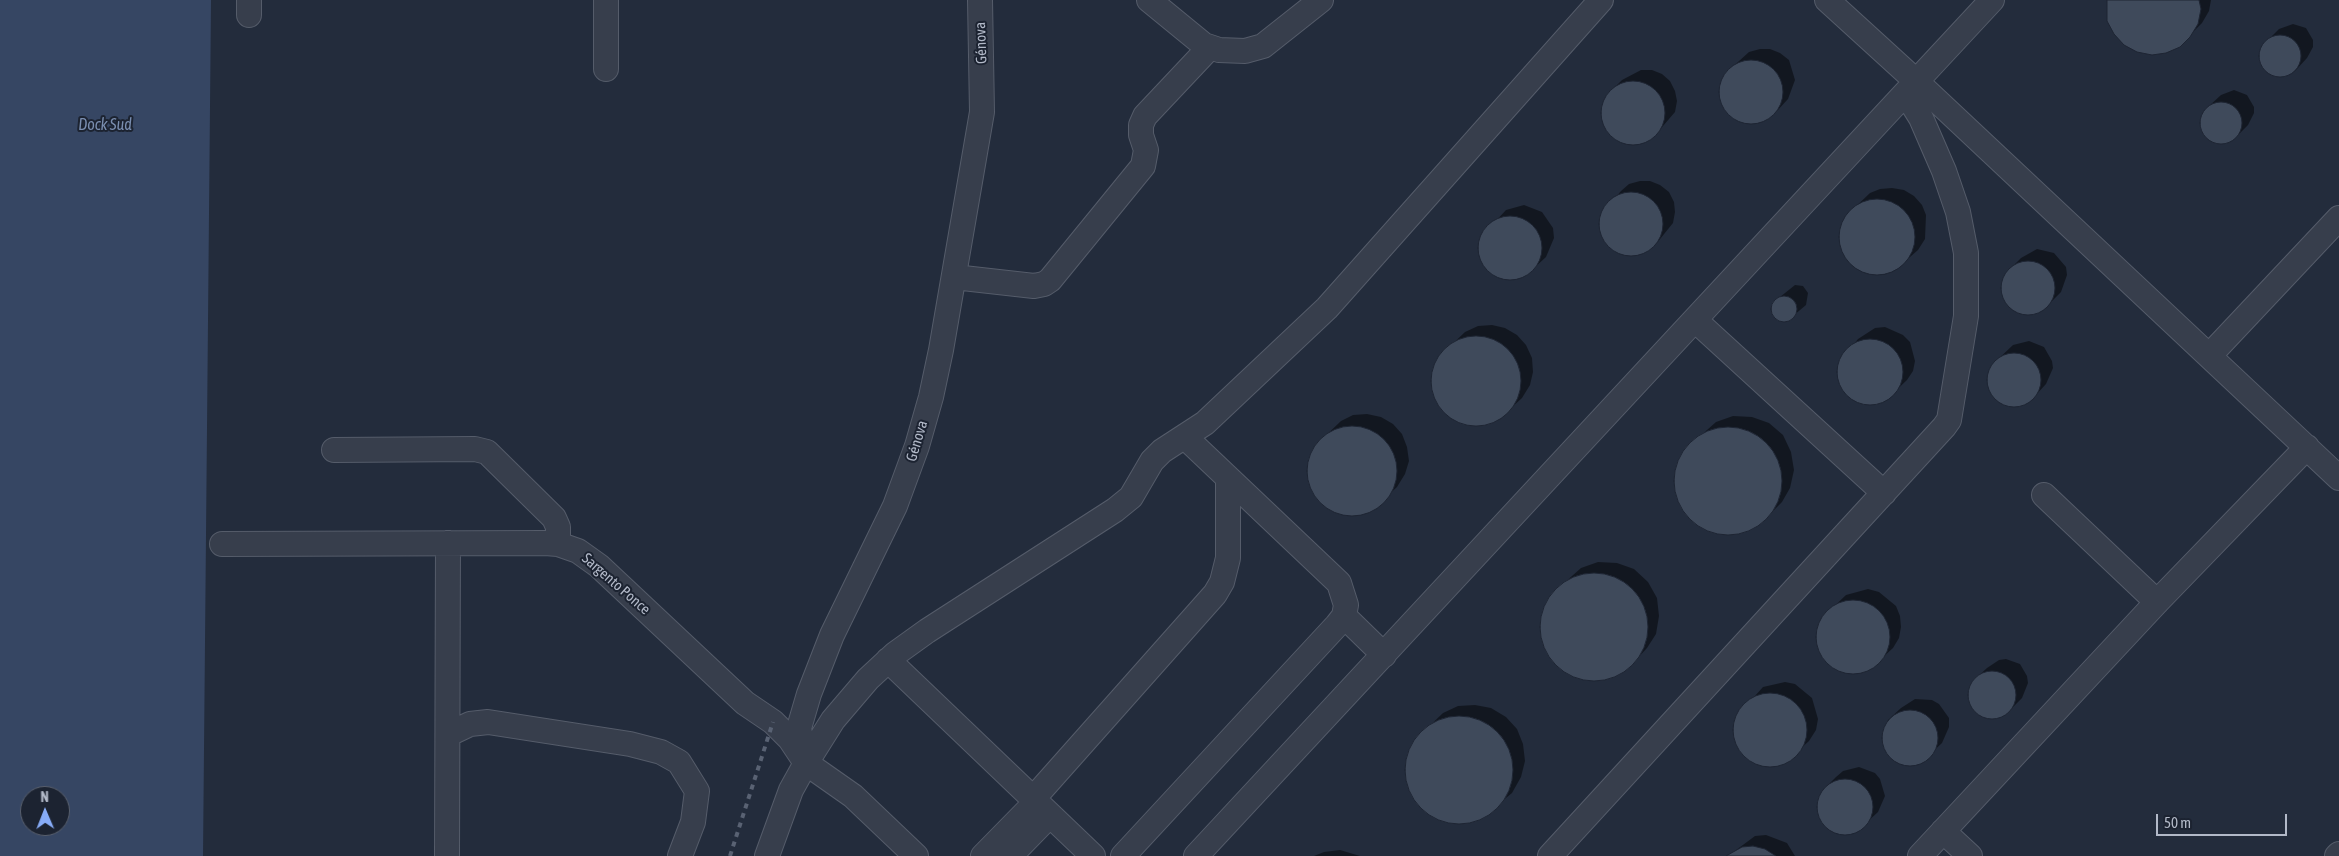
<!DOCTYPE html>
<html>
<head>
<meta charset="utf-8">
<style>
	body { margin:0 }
	#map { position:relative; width:2339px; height:856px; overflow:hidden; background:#232c3c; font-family:"Asap Condensed",sans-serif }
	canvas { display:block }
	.north { position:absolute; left:20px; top:786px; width:50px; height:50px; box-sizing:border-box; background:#1c2331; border:1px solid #585f6d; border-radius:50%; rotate:359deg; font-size:14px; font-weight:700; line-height:20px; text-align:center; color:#b2b9c8 }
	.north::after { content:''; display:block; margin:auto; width:18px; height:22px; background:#87acf8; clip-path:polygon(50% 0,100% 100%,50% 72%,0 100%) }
	.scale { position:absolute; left:2156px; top:814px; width:131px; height:22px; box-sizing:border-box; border:2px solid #b2b9c8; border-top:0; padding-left:6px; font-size:15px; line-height:18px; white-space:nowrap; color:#b2b9c8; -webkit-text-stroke:4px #1c2331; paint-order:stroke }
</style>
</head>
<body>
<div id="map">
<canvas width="2339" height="856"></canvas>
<div class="north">N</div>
<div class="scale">50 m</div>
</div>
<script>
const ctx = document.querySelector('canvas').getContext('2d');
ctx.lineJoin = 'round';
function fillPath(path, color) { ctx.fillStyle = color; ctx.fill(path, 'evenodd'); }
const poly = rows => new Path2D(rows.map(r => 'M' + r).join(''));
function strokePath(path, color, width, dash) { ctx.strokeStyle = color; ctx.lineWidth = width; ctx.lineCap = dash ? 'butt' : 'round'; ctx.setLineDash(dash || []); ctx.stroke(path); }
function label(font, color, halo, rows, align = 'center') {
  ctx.font = font + ' "Asap Condensed",sans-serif'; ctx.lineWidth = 4; ctx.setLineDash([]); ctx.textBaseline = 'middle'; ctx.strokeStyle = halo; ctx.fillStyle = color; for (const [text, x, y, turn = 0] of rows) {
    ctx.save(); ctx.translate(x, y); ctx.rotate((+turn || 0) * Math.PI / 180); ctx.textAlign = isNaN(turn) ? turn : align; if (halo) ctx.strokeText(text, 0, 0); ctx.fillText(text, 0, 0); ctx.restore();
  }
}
const water = poly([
	[0,0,211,0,203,856,0,856],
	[30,796,60,796,60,826,30,826]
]);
const shadow = poly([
	[2108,0,2211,0,2209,11,2202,23,2179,46,2109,20],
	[2293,24,2306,28,2313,40,2313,47,2307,58,2295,71,2283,77,2271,74,2262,66,2260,53,2267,41,2279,29],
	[1760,49,1770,49,1780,53,1789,60,1795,80,1788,99,1776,112,1768,118,1750,123,1732,116,1725,109,1720,90,1728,71,1749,52],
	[1641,70,1652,70,1662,74,1670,81,1675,91,1677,101,1675,112,1657,133,1641,143,1622,142,1613,137,1603,121,1602,111,1610,92,1622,80],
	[2234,90,2247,95,2254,107,2254,113,2248,125,2236,137,2231,141,2218,143,2207,137,2203,132,2201,120,2208,107,2221,95],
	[1640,181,1650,181,1660,185,1669,192,1674,202,1675,212,1673,223,1656,244,1639,254,1620,253,1605,241,1600,222,1602,213,1621,191,1629,184],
	[1892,188,1904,190,1914,196,1922,205,1926,215,1925,239,1918,250,1895,270,1883,275,1870,274,1858,269,1848,261,1842,249,1840,236,1842,224,1848,214,1870,193,1880,189],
	[1524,205,1542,212,1553,228,1554,238,1546,257,1533,269,1525,276,1514,279,1503,279,1493,275,1485,268,1480,258,1478,248,1481,237,1506,210],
	[2037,249,2054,253,2066,267,2067,275,2061,292,2049,304,2034,313,2018,312,2012,308,2003,294,2002,286,2009,270,2021,258],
	[1795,285,1803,286,1808,293,1806,305,1787,321,1776,319,1772,309,1775,301],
	[1492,325,1505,328,1517,335,1526,345,1532,358,1533,372,1530,385,1522,398,1498,420,1483,425,1468,424,1453,419,1442,409,1435,395,1432,380,1435,365,1442,354,1465,332,1478,326],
	[1885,327,1903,335,1910,342,1915,361,1913,371,1907,380,1886,400,1875,403,1864,403,1854,399,1845,391,1840,382,1839,371,1841,360,1858,339,1875,328],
	[2029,341,2044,347,2052,361,2053,368,2046,384,2034,397,2018,405,2001,402,1989,388,1988,379,1994,363,2013,345],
	[1367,414,1381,417,1393,424,1402,434,1407,447,1409,461,1405,474,1397,487,1373,509,1358,514,1343,514,1329,508,1317,498,1310,485,1308,470,1311,455,1318,443,1341,421,1353,415],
	[1733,416,1752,417,1769,423,1783,435,1791,452,1794,470,1790,488,1782,502,1770,514,1757,526,1742,532,1725,534,1709,530,1695,522,1684,509,1677,494,1675,478,1679,462,1689,446,1716,422],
	[1598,562,1617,563,1634,569,1648,582,1657,598,1659,616,1656,634,1647,648,1635,661,1622,672,1607,678,1590,680,1574,676,1560,668,1549,655,1542,640,1541,624,1544,608,1554,592,1581,568],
	[1868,589,1879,592,1896,606,1900,616,1901,627,1899,638,1893,648,1870,669,1858,673,1846,672,1834,668,1825,659,1819,649,1817,637,1820,624,1825,615,1846,595],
	[2006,659,2020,664,2027,676,2028,683,2022,698,2010,710,1996,717,1980,714,1970,702,1969,694,1974,680,1987,668,1999,660],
	[1785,682,1795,684,1812,698,1818,719,1816,730,1809,741,1787,761,1775,765,1762,765,1751,760,1742,752,1736,741,1734,729,1736,717,1763,687],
	[1915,699,1932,700,1939,704,1949,718,1949,727,1942,743,1922,762,1914,765,1895,761,1888,754,1882,737,1888,720,1901,708],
	[1475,705,1491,708,1506,717,1517,729,1523,744,1525,761,1521,777,1512,793,1484,816,1467,822,1448,822,1431,815,1418,803,1409,787,1406,769,1410,751,1418,737,1443,713,1458,706],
	[1859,767,1875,773,1880,779,1885,796,1878,812,1865,824,1858,831,1839,833,1831,830,1819,815,1818,806,1824,789,1836,777,1843,771],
	[1766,835,1787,843,1795,856,1728,856,1755,836],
	[1340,850,1360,856,1314,856,1324,852]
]);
const building = poly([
	[2107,0,2199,0,2201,9,2198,24,2190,37,2180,47,2166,53,2152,55,2137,52,2124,45,2114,34,2107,21,2107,0],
	'2259 56a21 21 0 1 1 42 0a21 21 0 1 1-42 0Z',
	'1719 92a32 32 0 1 1 64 0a32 32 0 1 1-64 0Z',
	'1601 113a32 32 0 1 1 64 0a32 32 0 1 1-64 0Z',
	'2200 123a21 21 0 1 1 42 0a21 21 0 1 1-42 0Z',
	'1599 224a32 32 0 1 1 64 0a32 32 0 1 1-64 0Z',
	'1839 237a38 38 0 1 1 76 0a38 38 0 1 1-76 0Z',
	'1478 248a32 32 0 1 1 64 0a32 32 0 1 1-64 0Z',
	'2001 288a27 27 0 1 1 54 0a27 27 0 1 1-54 0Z',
	'1771 309a13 13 0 1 1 26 0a13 13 0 1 1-26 0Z',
	'1431 381a45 45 0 1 1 90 0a45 45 0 1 1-90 0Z',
	'1837 372a33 33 0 1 1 66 0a33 33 0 1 1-66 0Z',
	'1987 380a27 27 0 1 1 54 0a27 27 0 1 1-54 0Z',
	'1307 471a45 45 0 1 1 90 0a45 45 0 1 1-90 0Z',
	'1674 481a54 54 0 1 1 108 0a54 54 0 1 1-108 0Z',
	'1540 627a54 54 0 1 1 108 0a54 54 0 1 1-108 0Z',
	'1816 637a37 37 0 1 1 74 0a37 37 0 1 1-74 0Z',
	'1968 695a24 24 0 1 1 48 0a24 24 0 1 1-48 0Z',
	'1733 730a37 37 0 1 1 74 0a37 37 0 1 1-74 0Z',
	'1882 738a28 28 0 1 1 56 0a28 28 0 1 1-56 0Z',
	'1405 770a54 54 0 1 1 108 0a54 54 0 1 1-108 0Z',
	'1817 807a28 28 0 1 1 56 0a28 28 0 1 1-56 0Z',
	[1753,846,1765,849,1776,856,1726,856,1742,847,1753,846]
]);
const minor = poly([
	[1149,0,1204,45,1219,50,1245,51,1263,46,1321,0],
	[1827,0,1917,82,2339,478],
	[249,15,249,0],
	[606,69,606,0],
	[954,277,1034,286,1044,284,1050,280,1143,166,1146,150,1141,135,1141,125,1145,116,1210,47],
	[1695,320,1884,493],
	[2209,356,2339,218],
	[334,450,475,449,487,452,554,518,558,527,558,544],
	[2044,495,2157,602],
	[222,544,545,543,558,544,578,551,599,566,745,703,773,722,790,739,806,763,853,796,916,856],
	[1344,616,1384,655],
	[888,660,1093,856],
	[449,734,470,724,488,722,630,744,661,752,679,762,697,791,693,822,680,856],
	[804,757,799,728,809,694,832,635,895,506,917,446,931,397,941,350,982,112,980,0],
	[1032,800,1215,594,1222,582,1228,558,1228,478],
	[1943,831,1970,856],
	[447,856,448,543],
	[767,856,791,790,806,763,833,720,868,679,895,654,927,631,1115,510,1131,497,1152,461,1162,451,1205,423,1327,308,1601,0],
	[983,856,1035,803],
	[1010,856,1049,816],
	[1123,856,1337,625,1344,616,1346,605,1339,583,1185,437],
	[1196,856,1992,0],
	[1550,856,1944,427,1949,420,1966,316,1966,253,1958,212,1944,171,1921,118,1906,94],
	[1920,856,2157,602,2307,447],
	[2337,856,2339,854]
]);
const rail = poly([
	[730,856,773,722]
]);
const streetNames = [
	["Génova",981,43,-92],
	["Génova",917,441,-73],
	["Sargento Ponce",616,584,41]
];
const waterNames = [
	["Dock Sud",105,125]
];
fillPath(water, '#364663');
fillPath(shadow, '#0007');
fillPath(building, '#3f4a5b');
strokePath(building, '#1e2533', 1);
strokePath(minor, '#555c6a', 26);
strokePath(minor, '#373e4c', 24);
strokePath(rail, '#596273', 4, [5, 5]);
label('15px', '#b2b9c8', '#1c2331', streetNames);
label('italic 16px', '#7a8eb0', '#1c2331', waterNames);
</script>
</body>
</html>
